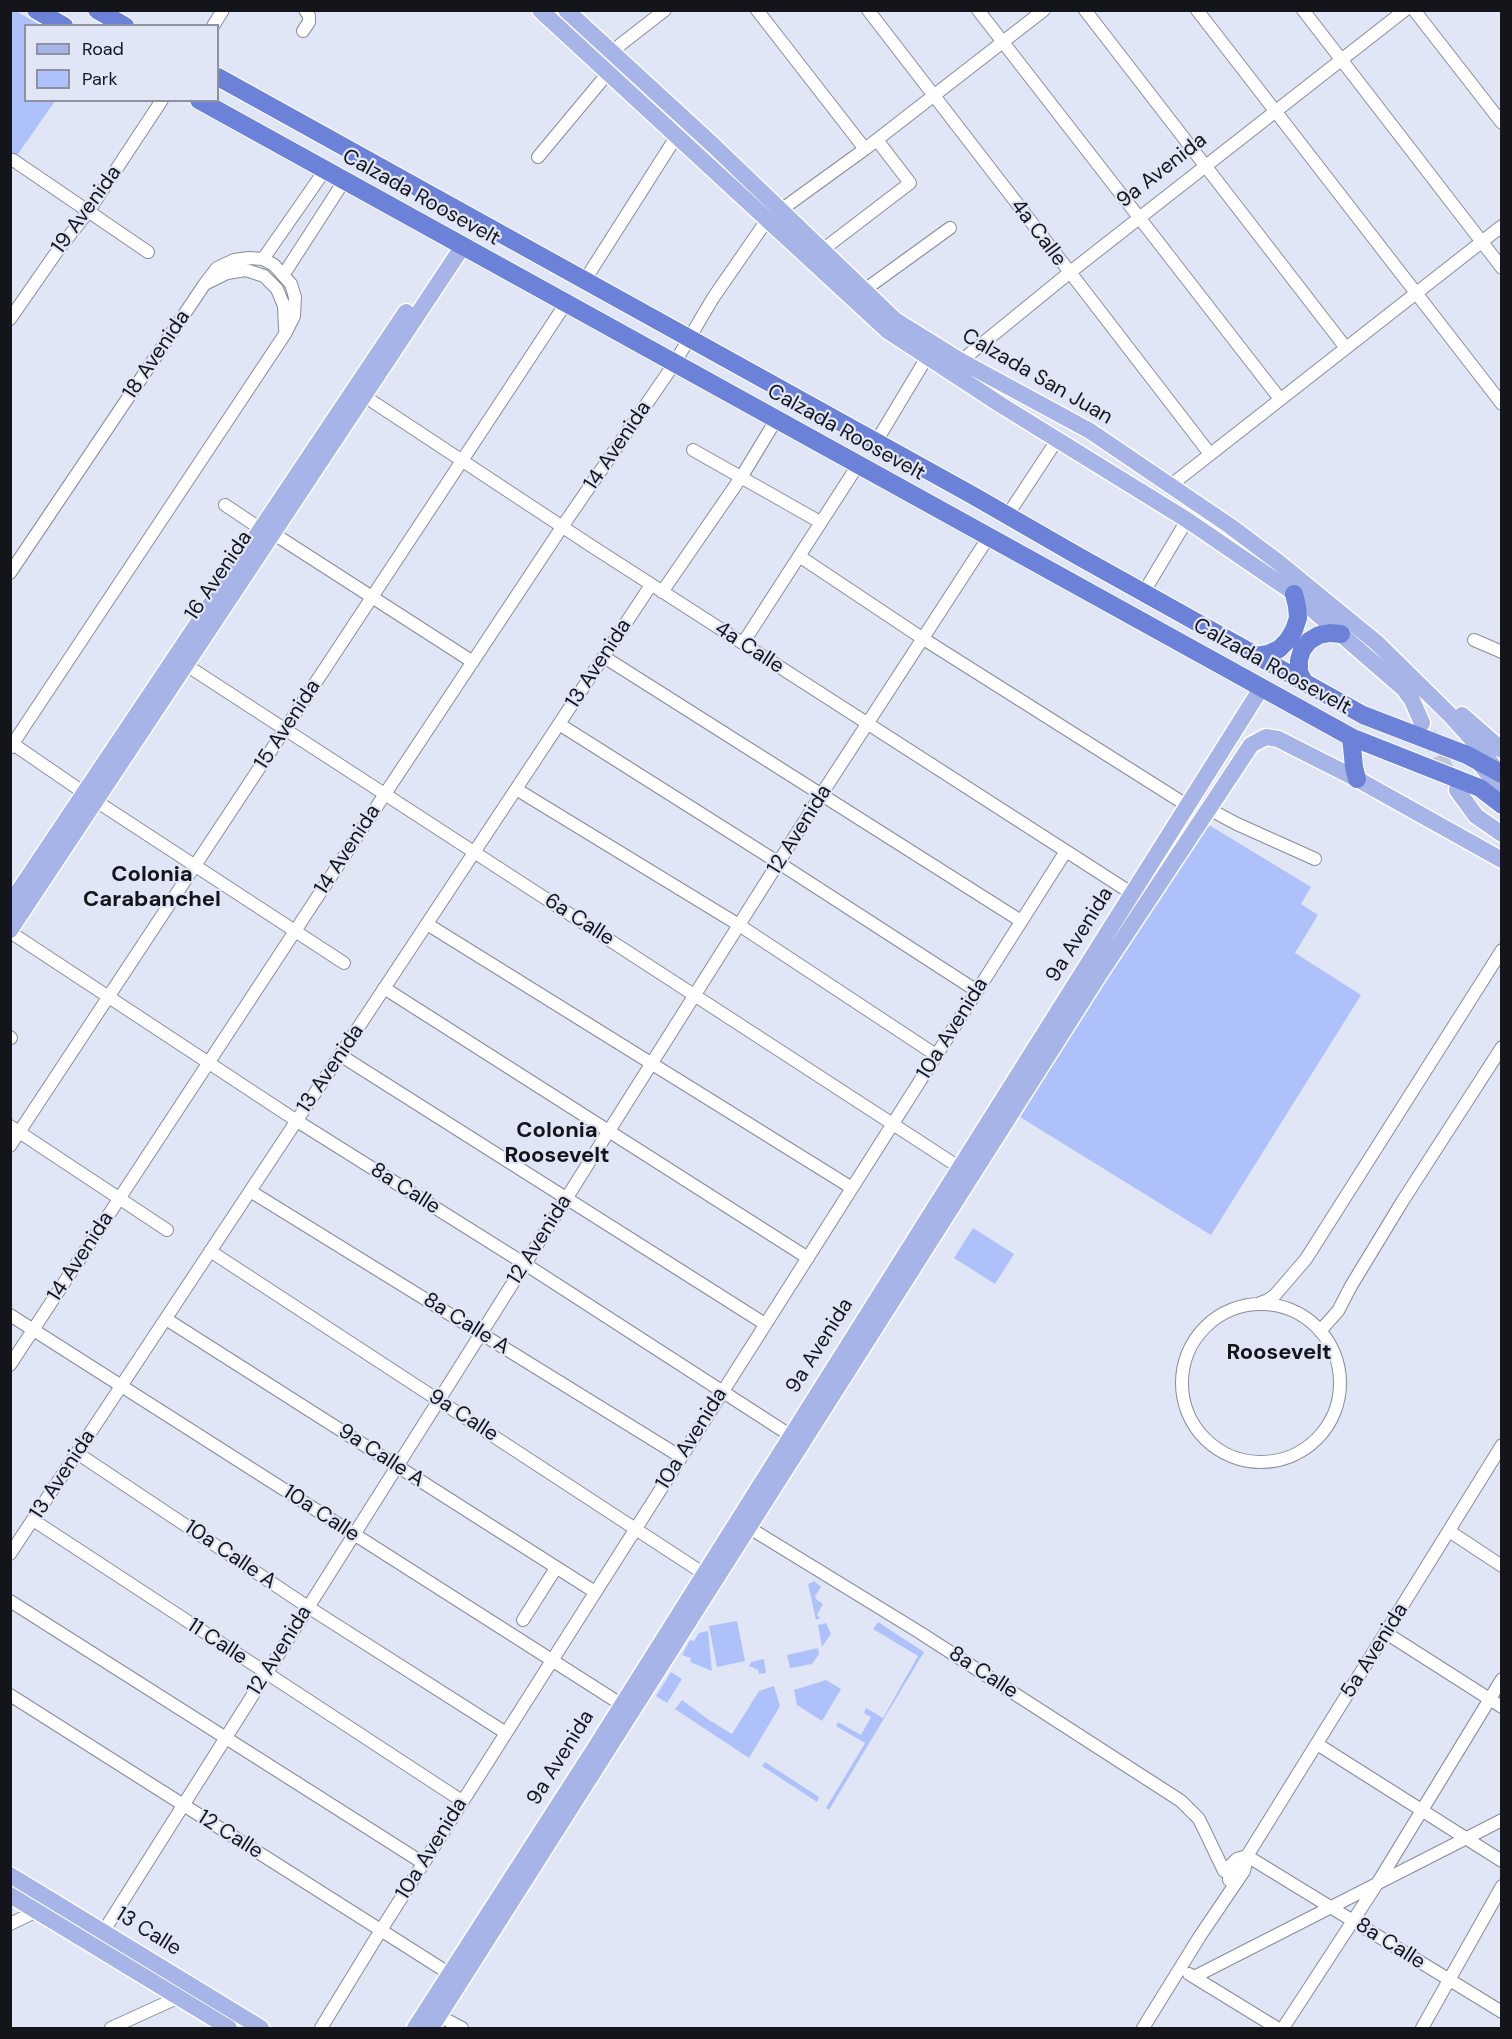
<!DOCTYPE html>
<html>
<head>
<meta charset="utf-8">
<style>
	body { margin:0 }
	#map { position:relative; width:1512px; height:2039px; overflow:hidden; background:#e1e6f6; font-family:"DM Sans",sans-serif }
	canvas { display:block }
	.frame { position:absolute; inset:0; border:12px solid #13151a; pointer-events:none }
	.legend { position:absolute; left:24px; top:24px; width:195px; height:78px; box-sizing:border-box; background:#e1e6f6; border:2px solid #8f929e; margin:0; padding:8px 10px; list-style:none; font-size:18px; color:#13151a }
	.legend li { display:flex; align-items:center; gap:12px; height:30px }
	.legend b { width:30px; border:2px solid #8f929e }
</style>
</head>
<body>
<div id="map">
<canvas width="1512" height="2039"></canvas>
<div class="frame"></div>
<ul class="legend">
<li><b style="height:8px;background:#a7b4e8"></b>Road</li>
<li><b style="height:16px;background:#afc1fb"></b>Park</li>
</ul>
</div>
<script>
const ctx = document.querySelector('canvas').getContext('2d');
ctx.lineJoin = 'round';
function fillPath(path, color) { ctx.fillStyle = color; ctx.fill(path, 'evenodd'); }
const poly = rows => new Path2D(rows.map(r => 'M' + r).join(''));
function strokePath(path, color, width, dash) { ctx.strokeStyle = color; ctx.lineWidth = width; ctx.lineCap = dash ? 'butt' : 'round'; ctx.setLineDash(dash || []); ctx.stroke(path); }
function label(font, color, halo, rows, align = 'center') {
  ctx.font = font + ' "DM Sans",sans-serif'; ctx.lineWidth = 4.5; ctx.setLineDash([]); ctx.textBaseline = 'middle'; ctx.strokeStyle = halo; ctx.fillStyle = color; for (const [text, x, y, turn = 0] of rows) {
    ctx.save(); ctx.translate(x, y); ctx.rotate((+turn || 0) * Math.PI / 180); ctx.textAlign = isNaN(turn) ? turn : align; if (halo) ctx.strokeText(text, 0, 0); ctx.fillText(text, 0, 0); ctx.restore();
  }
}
const green = poly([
	[14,10,40,25,26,26,26,100,55,101,11,164,10,11],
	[1204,822,1311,887,1301,904,1318,915,1295,953,1361,995,1211,1235,1020,1117],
	[973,1228,1014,1254,995,1284,954,1258],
	[814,1581,821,1587,815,1596,816,1599,823,1604,817,1615,820,1618,816,1620,808,1584],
	[737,1621,745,1661,717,1667,709,1626],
	[878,1622,924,1652,829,1810,826,1808,865,1743,836,1726,838,1722,861,1735,871,1717,864,1713,866,1708,883,1718,918,1656,873,1629],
	[826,1623,831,1634,822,1647,818,1625],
	[708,1631,712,1671,690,1662,691,1658,682,1655,690,1640,694,1641,699,1633],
	[818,1648,819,1654,812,1664,790,1668,787,1655],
	[764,1659,766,1673,759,1674,758,1670,749,1666,751,1662],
	[671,1672,682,1679,667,1703,656,1696],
	[826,1680,841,1689,822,1721,797,1705,794,1690],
	[774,1686,780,1706,749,1758,675,1709,682,1700,709,1720,732,1734,759,1691],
	[765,1762,819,1797,817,1802,762,1766]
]);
const majorTunnel = poly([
	[1428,734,1453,783]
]);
const minor = poly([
	[757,10,865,149],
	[868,10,1210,454],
	[978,10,1280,399],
	[1085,10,1346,348],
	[1197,10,1502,404],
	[1303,10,1502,268],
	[1414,10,1502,123],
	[213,26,223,10],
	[303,31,309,22,309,16,305,10],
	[611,52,665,10],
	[538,157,608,73],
	[13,160,148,252],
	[821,251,910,183,877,140],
	[263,259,325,170],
	[284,274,344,181],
	[585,280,676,137],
	[207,283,227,273,246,270,264,276,277,289,284,306,285,329],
	[863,291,950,228],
	[10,319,58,250,88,212,162,100],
	[959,367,961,361,1069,273,1405,10],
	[358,392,593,547,1139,898],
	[876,442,927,357],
	[693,450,820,522],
	[1171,485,1502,226],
	[225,505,261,529],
	[1007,516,1057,440],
	[274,534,473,662],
	[799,556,922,638,1188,806],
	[10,573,204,285,217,268,234,260,249,258,263,259,274,265,291,284,295,297,294,316,285,334,10,748],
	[662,592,742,476,776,420],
	[1144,592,1187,520],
	[1474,640,1502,652],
	[743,643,858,465],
	[604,657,1021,921],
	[186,665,965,1171],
	[559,724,779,863,977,991],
	[10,742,96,801,344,963],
	[516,789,739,925,936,1055],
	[1207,808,1237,824,1315,859],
	[427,924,852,1188],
	[10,932,297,1121,525,1264,796,1439],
	[384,988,808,1258],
	[10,1037,11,1038],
	[340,1055,765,1324],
	[10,1126,167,1230],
	[10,1146,566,303],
	[250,1191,681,1457],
	[210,1251,709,1577],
	[1260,1303,1268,1300,1275,1295,1306,1259,1502,950],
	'1182 1383a79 79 0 1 1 158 0a79 79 0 1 1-158 0Z',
	[10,1315,627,1708],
	[166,1319,595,1592],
	[1320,1331,1338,1311,1351,1286,1402,1202,1502,1047],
	[10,1365,385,794,562,527,674,364,713,298,767,220,865,149,1044,10],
	[77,1453,308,1607,506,1733],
	[33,1520,462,1801],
	[743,1524,919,1632,1181,1801,1199,1819,1224,1871,1229,1873,1244,1871],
	[1449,1531,1502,1566],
	[10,1554,651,585],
	[10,1601,423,1863],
	[523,1620,556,1568],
	[1386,1633,1502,1707],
	[10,1695,450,1974],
	[1317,1744,1502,1861],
	[1247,1856,1502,2012],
	[1229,1880,1230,1866,1237,1859,1247,1856],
	[10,1924,37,1911],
	[100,1937,821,795,988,538],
	[1189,1974,1277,2028],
	[1194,1977,1502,1820],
	[439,2016,462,2028],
	[111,2028,179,1997],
	[321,2028,381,1930,1066,851],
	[1143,2028,1200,1936,1244,1871,1247,1856,1502,1445],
	[1283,2028,1377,1884,1502,1679],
	[1422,2028,1502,1886]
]);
const major = poly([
	[540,10,888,331,1001,405,1187,520,1291,591,1404,689,1412,700,1422,723],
	[566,10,714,146,895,320,961,361,1090,431,1230,526,1278,562,1377,643,1450,715,1486,755,1495,769],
	[1462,715,1502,750],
	[1481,765,1492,779,1502,786],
	[1457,790,1476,816,1502,834],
	[10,904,406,312],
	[10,930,463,246],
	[10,1875,261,2028],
	[10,1895,229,2028],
	[415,2028,595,1748,1262,687],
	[431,2028,1099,975,1251,745,1266,737,1278,739,1357,779,1502,860]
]);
const highway = poly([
	[36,10,64,26],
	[97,10,125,26],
	[218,77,972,495,1078,556,1363,715,1467,755,1502,774],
	[199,100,1351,737,1480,788,1502,805],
	[1256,656,1268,654,1279,649,1288,640,1294,630,1298,618,1297,606,1294,594],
	[1304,682,1299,672,1299,660,1302,650,1309,641,1319,635,1330,633,1341,634],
	[1351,737,1354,767,1357,779]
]);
const streetNames = [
	["9a Avenida",1162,171,-38],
	["Calzada Roosevelt",421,198,29],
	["19 Avenida",87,210,-54],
	["4a Calle",1038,233,53],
	["18 Avenida",157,355,-56],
	["Calzada San Juan",1037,377,30],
	["Calzada Roosevelt",846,433,29],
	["14 Avenida",618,446,-56],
	["16 Avenida",219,576,-56],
	["4a Calle",749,648,33],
	["13 Avenida",599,664,-57],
	["Calzada Roosevelt",1272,667,29],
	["15 Avenida",288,725,-57],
	["12 Avenida",800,830,-58],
	["14 Avenida",348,850,-57],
	["6a Calle",579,920,33],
	["9a Avenida",1080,935,-58],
	["10a Avenida",953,1029,-58],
	["13 Avenida",331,1069,-56],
	["8a Calle",405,1189,32],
	["12 Avenida",540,1240,-58],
	["14 Avenida",81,1257,-57],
	["8a Calle A",466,1324,32],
	["9a Avenida",820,1346,-58],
	["9a Calle",463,1416,33],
	["10a Avenida",692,1439,-58],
	["9a Calle A",381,1456,33],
	["13 Avenida",63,1475,-57],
	["10a Calle",321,1514,33],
	["10a Calle A",230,1555,34],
	["11 Calle",217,1642,33],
	["12 Avenida",280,1651,-58],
	["5a Avenida",1375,1651,-58],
	["8a Calle",983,1673,33],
	["9a Avenida",561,1758,-58],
	["12 Calle",230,1835,32],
	["10a Avenida",432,1849,-58],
	["13 Calle",148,1932,32],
	["8a Calle",1390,1944,32]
];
const neighbourhoodNames = [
	["Colonia",152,875],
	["Carabanchel",152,900],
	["Colonia",557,1131],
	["Roosevelt",557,1156],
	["Roosevelt",1279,1353]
];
fillPath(green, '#afc1fb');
strokePath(majorTunnel, '#c2c7d5', 16, [16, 8]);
strokePath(minor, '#878c9b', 14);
strokePath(major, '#fff', 19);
strokePath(highway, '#fff', 20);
strokePath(minor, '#fff', 12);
strokePath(major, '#a7b4e8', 16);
strokePath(highway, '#6c82d9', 18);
label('21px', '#13151a', '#e1e6f6', streetNames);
label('bold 22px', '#13151a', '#e1e6f6', neighbourhoodNames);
</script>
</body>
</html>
